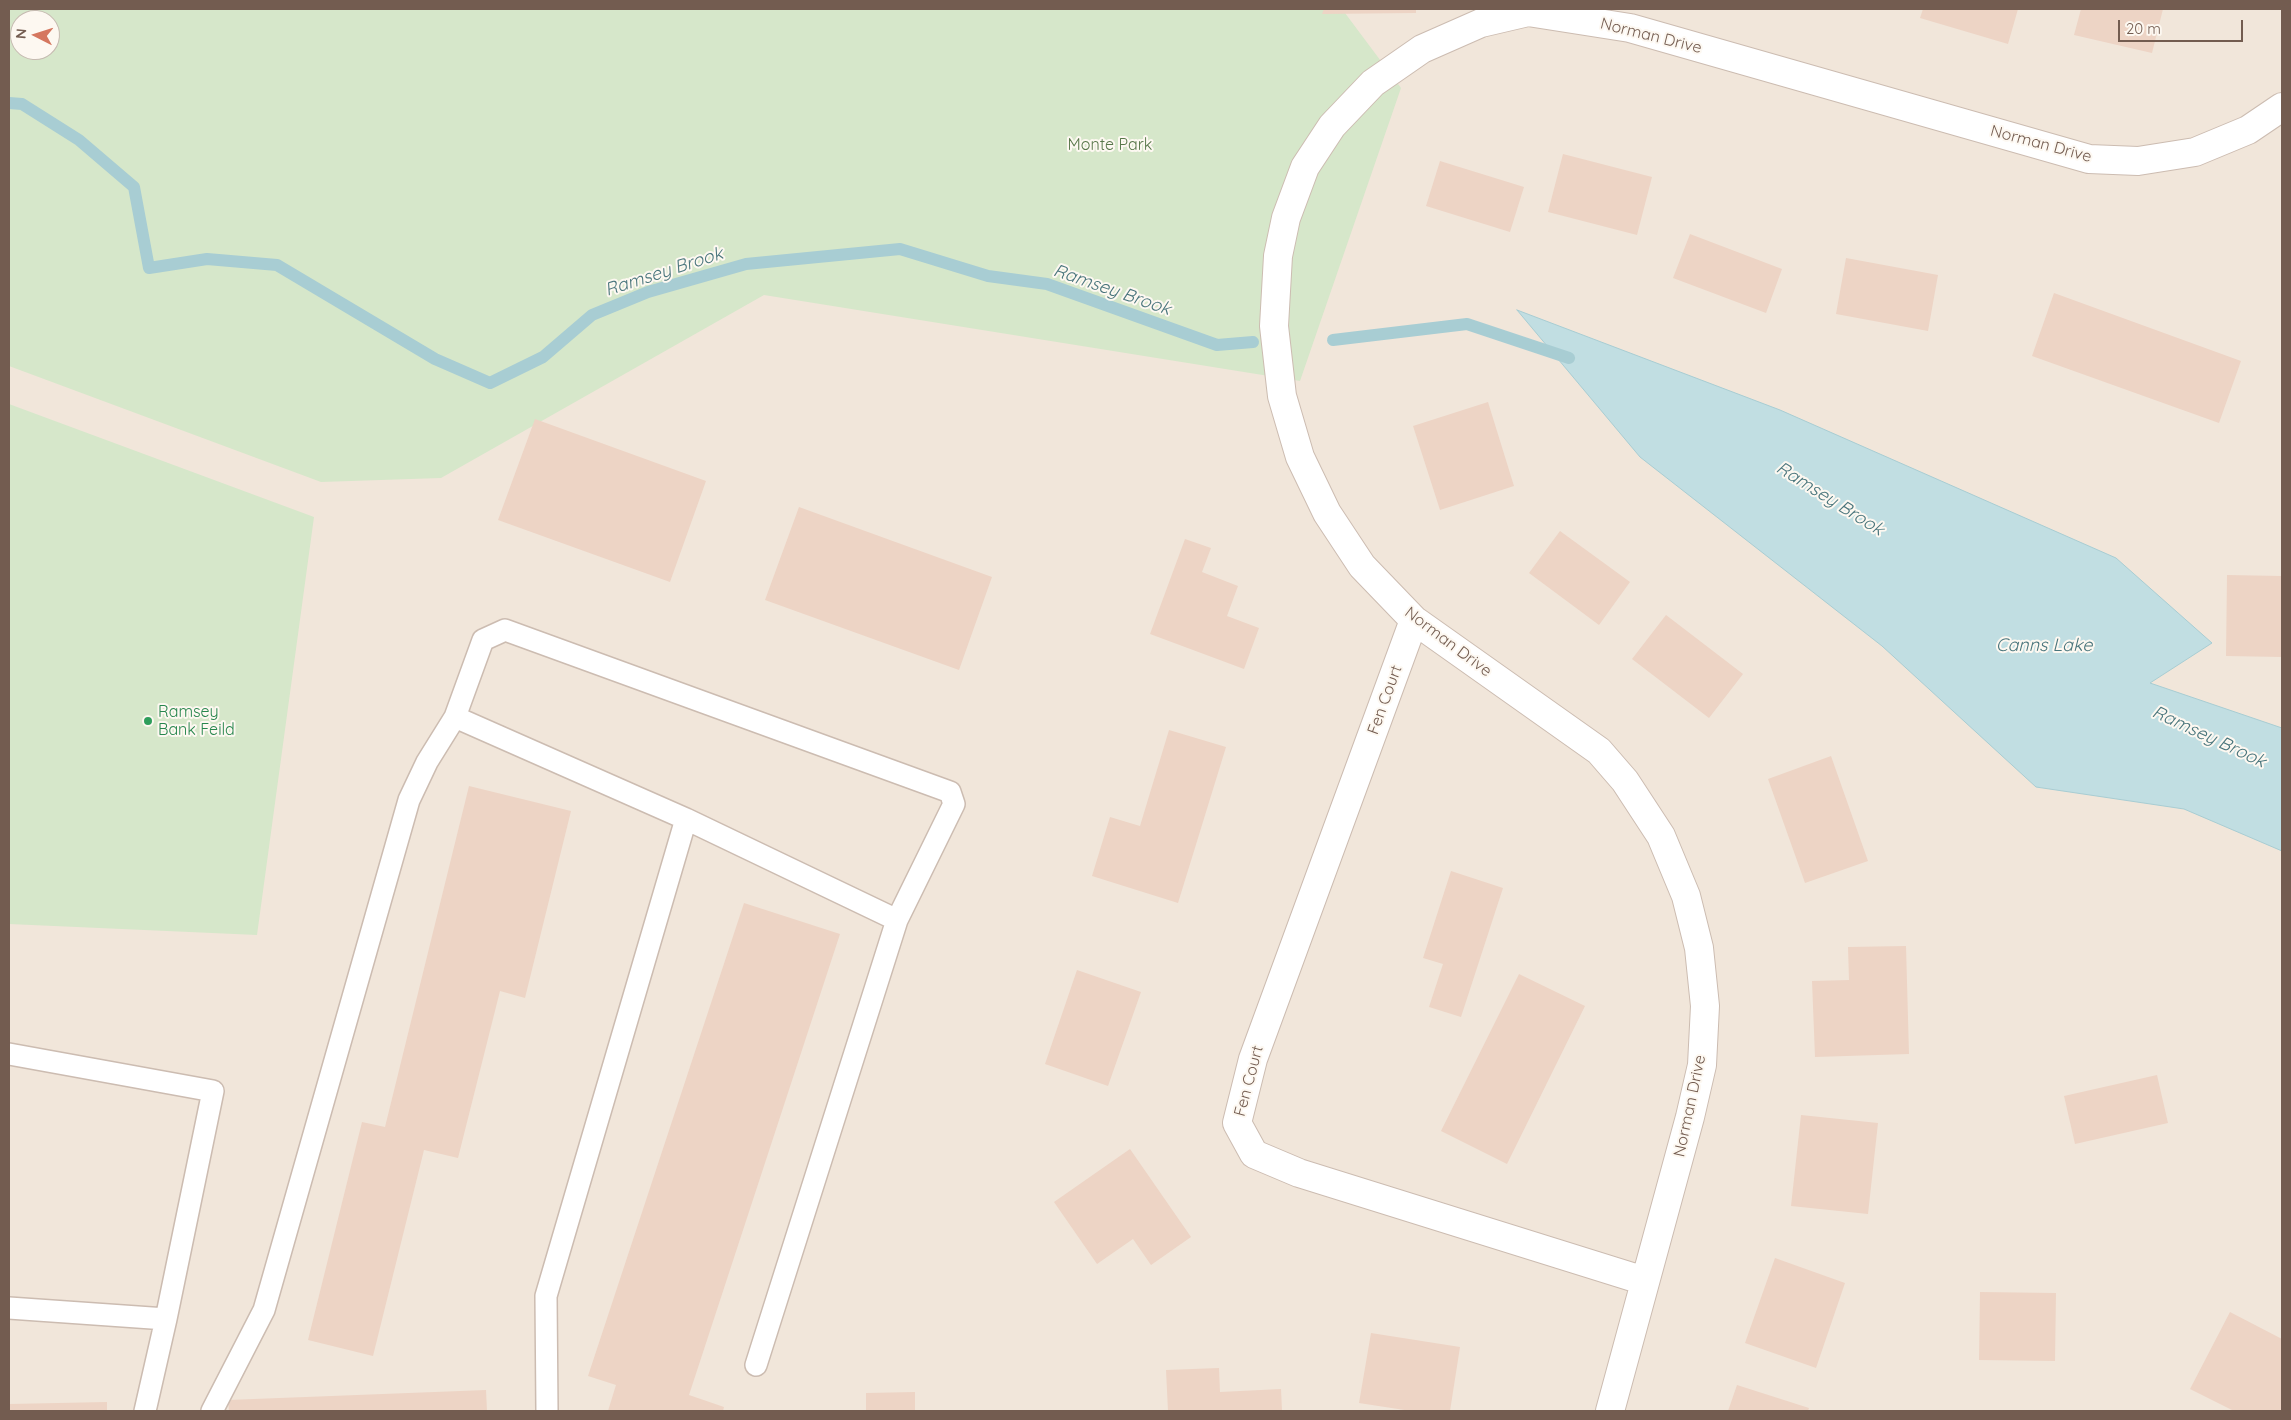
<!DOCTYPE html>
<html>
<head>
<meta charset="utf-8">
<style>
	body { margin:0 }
	#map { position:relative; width:2291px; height:1420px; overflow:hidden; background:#faf4eb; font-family:Quicksand,sans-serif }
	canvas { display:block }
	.frame { position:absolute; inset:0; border:10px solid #735c50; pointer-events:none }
	.north { position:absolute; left:10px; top:10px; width:50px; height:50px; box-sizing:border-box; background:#fdf8f1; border:1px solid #c6bab1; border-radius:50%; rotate:275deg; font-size:14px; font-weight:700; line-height:20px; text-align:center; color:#735c50 }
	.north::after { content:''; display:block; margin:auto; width:18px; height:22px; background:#d5775f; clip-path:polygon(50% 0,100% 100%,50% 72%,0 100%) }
	.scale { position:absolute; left:2118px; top:20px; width:125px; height:22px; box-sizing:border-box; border:2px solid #735c50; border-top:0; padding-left:6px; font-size:15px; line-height:18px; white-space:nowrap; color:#735c50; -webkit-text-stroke:4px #fdf8f1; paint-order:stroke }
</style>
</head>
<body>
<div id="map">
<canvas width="2291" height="1420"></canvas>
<div class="frame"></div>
<div class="north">N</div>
<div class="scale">20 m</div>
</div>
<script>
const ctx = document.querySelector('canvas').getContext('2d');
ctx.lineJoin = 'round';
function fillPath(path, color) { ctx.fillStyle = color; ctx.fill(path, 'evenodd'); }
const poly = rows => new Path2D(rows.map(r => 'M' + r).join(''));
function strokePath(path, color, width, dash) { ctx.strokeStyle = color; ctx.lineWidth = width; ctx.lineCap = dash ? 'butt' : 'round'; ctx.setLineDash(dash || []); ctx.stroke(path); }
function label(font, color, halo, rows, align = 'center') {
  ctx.font = font + ' Quicksand,sans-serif'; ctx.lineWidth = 4; ctx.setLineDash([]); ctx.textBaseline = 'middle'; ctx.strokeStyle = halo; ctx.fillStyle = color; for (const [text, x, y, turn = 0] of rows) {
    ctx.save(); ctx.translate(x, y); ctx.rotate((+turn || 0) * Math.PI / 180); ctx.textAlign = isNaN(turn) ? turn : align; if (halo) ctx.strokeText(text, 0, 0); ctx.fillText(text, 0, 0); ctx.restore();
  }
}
const residential = poly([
	[9,9,2282,9,2282,1411,9,1411],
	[20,20,50,20,50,50,20,50]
]);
const green = poly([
	[9,9,1342,9,1401,88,1300,381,764,295,441,478,321,482,9,366],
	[20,20,50,20,50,50,20,50],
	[9,404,314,517,257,935,9,924]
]);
const water = poly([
	[1517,310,1780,410,2116,558,2212,643,2150,683,2282,728,2282,851,2184,809,2036,787,1882,646,1640,457,1517,310]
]);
const stream = poly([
	[9,103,22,104,79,140,134,187,149,268,207,259,277,265,435,359,490,383,543,357,592,315,648,292,746,264,900,249,988,276,1047,284,1217,345,1253,342],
	[1333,340,1467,324,1569,358]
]);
const building = poly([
	[1324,9,1416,9,1416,13,1322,14],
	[1923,9,2018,9,2008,44,1920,18],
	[2081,9,2163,9,2152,53,2074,35],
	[1563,154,1652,177,1637,235,1548,212],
	[1440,161,1524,187,1510,232,1426,206],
	[1690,234,1782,269,1766,313,1673,278],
	[1846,258,1938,275,1928,331,1836,314],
	[2054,293,2241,361,2219,423,2032,356],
	[1488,402,1514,486,1440,510,1413,426],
	[535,419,706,481,670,582,498,520],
	[799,507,992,577,959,670,765,600],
	[1560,531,1630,582,1599,625,1529,573],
	[1185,539,1211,548,1202,572,1238,586,1227,616,1259,628,1244,669,1150,634],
	[2227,575,2282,576,2282,657,2226,656],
	[1666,615,1743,674,1709,718,1632,659],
	[1169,730,1226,747,1178,903,1092,876,1110,817,1140,826],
	[1831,756,1868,861,1805,883,1768,779],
	[469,786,571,811,525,998,500,991,458,1158,424,1150,373,1356,308,1340,362,1122,385,1127],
	[1451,871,1503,888,1461,1017,1429,1007,1443,964,1423,958],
	[744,903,840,934,689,1395,724,1407,723,1411,608,1411,616,1385,588,1376],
	[1906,946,1909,1054,1815,1057,1812,981,1849,980,1848,947],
	[1077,970,1141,992,1108,1086,1045,1064],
	[1519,974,1585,1006,1507,1164,1441,1131],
	[2157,1075,2168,1123,2075,1144,2064,1096],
	[1801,1115,1878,1123,1868,1214,1791,1206],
	[1130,1149,1191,1237,1151,1265,1133,1239,1097,1264,1054,1202],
	[1775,1258,1845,1283,1816,1368,1745,1343],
	[1980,1292,2056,1293,2055,1361,1979,1360],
	[2230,1312,2282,1339,2282,1411,2234,1411,2190,1389],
	[1371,1333,1460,1347,1450,1411,1411,1411,1359,1403],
	[1219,1368,1220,1392,1281,1389,1282,1411,1168,1411,1166,1370],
	[1737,1385,1809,1408,1808,1411,1728,1411],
	[486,1390,487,1411,229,1411,228,1400],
	[915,1392,915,1411,866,1411,866,1393],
	[107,1402,107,1411,9,1411,9,1404]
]);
const lane = poly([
	[455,717,686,819,897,920,756,1365],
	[9,1054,213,1091,166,1319],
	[9,1308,166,1319,145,1411],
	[212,1411,264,1310,409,800,427,762,455,717,483,640,505,630,950,792,954,804,897,920],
	[547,1411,546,1296,686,819]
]);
const street = poly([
	[1414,620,1253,1059,1237,1123,1254,1154,1299,1173,1645,1281],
	[1610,1411,1690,1117,1702,1065,1705,1006,1699,948,1686,896,1661,836,1625,781,1599,751,1414,620,1362,566,1327,513,1300,457,1282,396,1274,326,1278,256,1286,218,1305,167,1332,126,1373,83,1422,49,1481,23,1528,12,1630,28,2089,159,2138,161,2195,152,2248,130,2282,107]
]);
const markers = [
	[148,721,5,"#2e9e5b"]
];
const streetNames = [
	["Norman Drive",1651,36,14],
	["Norman Drive",2041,144,15],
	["Norman Drive",1448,642,37],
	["Fen Court",1385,700,-70],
	["Fen Court",1249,1081,-75],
	["Norman Drive",1690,1106,-78]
];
const parkNames = [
	["Monte Park",1110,145]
];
const leisureNames = [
	["Ramsey",158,712],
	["Bank Feild",158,730]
];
const waterNames = [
	["Ramsey Brook",664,272,-18],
	["Ramsey Brook",1112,290,19],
	["Ramsey Brook",1830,499,32],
	["Canns Lake",2044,646],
	["Ramsey Brook",2209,737,25]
];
fillPath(residential, '#f1e6da');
fillPath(green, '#d6e7ca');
fillPath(water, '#c1dee2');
strokePath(water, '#a8cdd3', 1);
strokePath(stream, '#a8cdd3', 12);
fillPath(building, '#edd4c5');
strokePath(lane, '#ccbcb1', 24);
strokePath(street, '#ccbcb1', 30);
strokePath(lane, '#fff', 21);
strokePath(street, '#fff', 28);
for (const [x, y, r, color] of markers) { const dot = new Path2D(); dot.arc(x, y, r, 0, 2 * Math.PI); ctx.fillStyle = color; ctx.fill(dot); strokePath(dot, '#fdf8f1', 2); }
label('16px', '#735c50', '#fdf8f1', streetNames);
label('16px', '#58774a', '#fdf8f1', parkNames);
label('16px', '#27864d', '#fdf8f1', leisureNames, 'left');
label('italic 18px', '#49757c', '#fdf8f1', waterNames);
</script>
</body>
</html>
